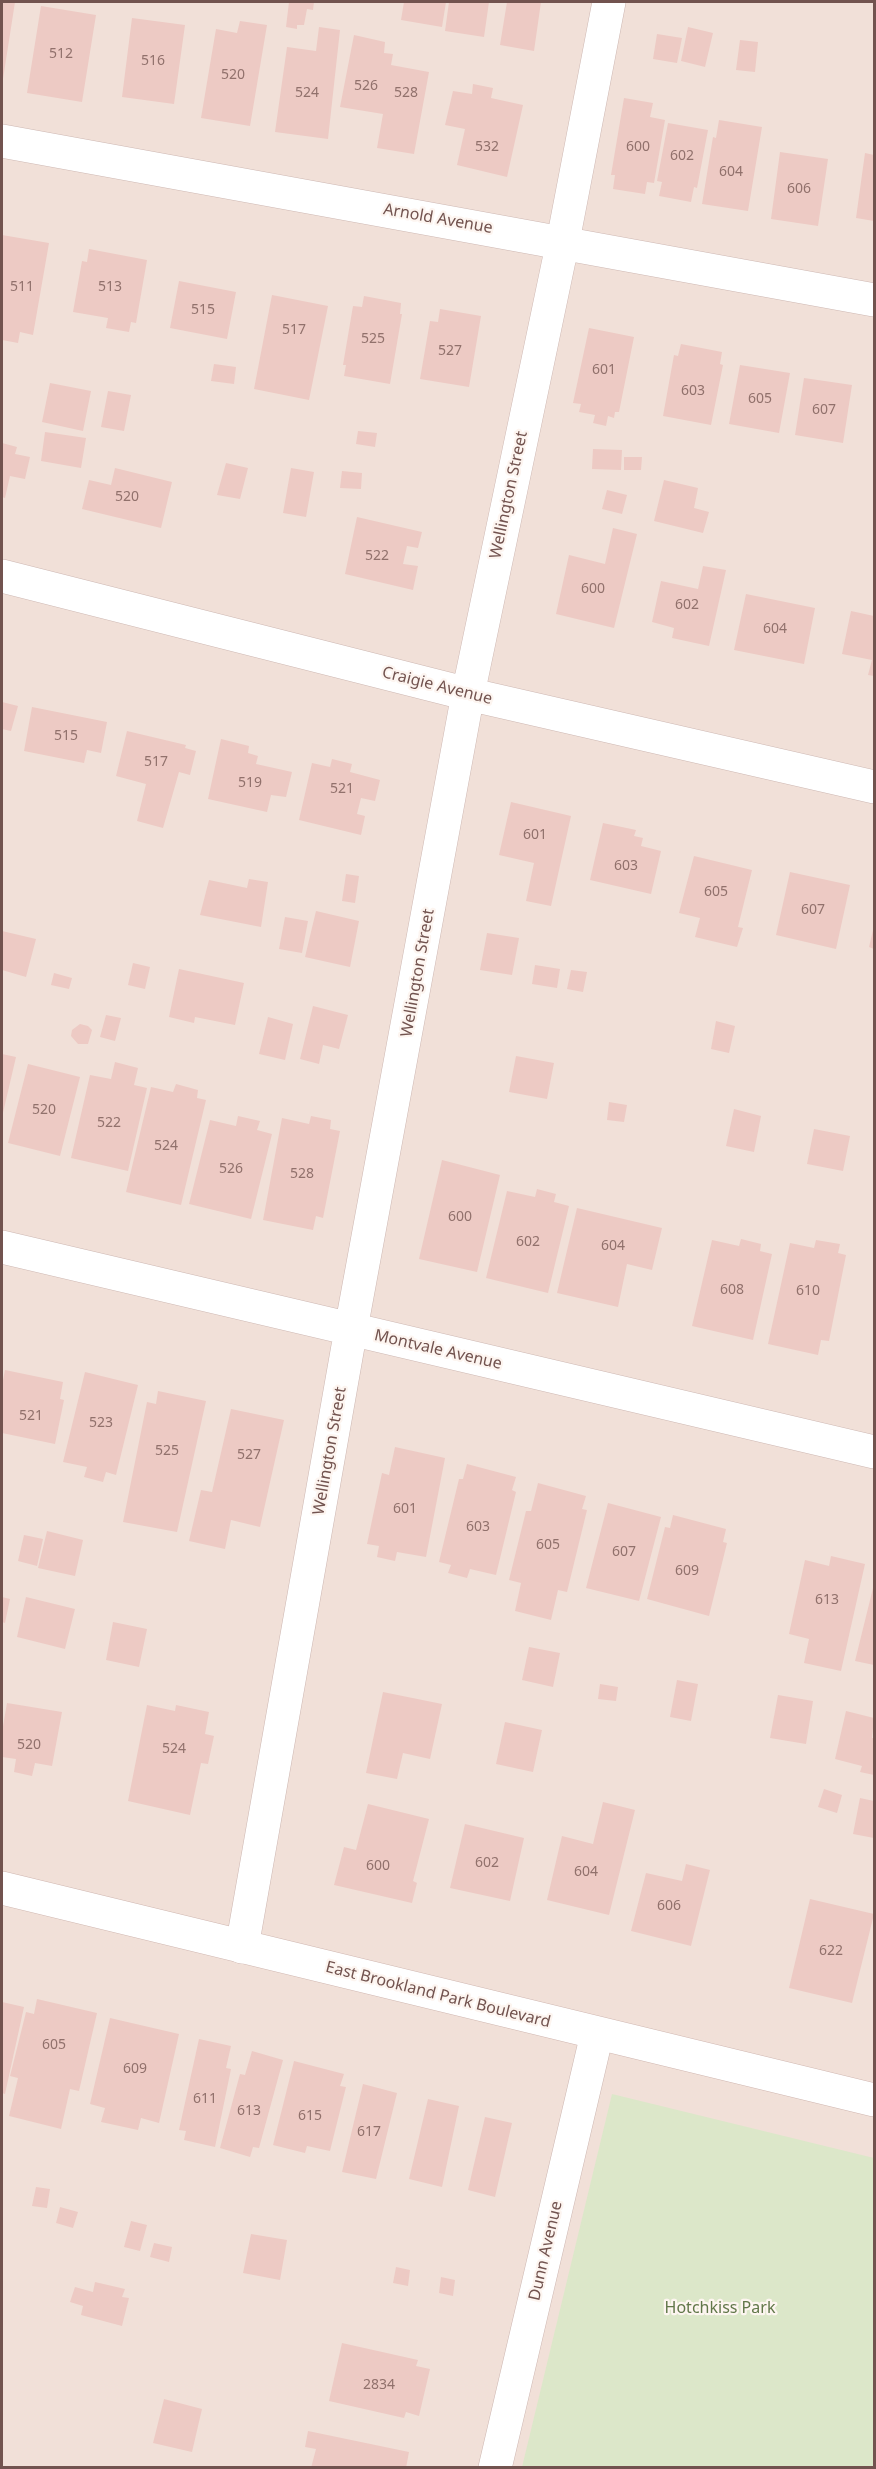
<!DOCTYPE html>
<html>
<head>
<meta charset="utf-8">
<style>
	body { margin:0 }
	#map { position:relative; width:876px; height:2469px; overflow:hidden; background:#faf0e9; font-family:"Noto Sans",sans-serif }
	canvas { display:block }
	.frame { position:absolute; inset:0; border:3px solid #72534f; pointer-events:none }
</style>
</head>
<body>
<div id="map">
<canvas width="876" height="2469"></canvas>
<div class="frame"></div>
</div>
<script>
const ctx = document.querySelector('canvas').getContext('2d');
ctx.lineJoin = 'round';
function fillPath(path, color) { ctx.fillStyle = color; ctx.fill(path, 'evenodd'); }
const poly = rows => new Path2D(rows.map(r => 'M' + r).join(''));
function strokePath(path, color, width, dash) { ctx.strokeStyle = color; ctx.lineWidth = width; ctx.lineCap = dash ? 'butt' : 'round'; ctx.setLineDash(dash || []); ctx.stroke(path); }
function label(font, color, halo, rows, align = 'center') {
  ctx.font = font + ' "Noto Sans",sans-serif'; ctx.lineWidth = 4.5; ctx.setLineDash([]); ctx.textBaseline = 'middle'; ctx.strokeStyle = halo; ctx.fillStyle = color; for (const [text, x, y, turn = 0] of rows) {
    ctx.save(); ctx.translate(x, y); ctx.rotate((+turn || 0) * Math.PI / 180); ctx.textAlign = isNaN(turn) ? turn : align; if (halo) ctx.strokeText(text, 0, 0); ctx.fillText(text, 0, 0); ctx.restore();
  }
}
const residential = poly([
	[2,2,874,2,874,2467,2,2467]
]);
const green = poly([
	[612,2094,874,2158,874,2467,522,2467]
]);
const building = poly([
	[2,2,15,2,3,79,2,79],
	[289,2,314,2,313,10,307,9,304,25,297,25,297,29,286,27],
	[404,2,446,2,442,27,401,20],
	[449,2,489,2,484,37,445,31],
	[507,2,541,2,534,51,500,45],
	[41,6,96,15,82,102,27,93],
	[132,18,185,25,174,104,122,97],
	[240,21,267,25,250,126,201,118,216,29,237,33],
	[319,27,340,30,328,139,275,132,287,47,316,51],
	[688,27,713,33,705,67,681,61],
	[657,34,682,38,677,63,653,59],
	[354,35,385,42,384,53,393,54,391,65,429,72,414,154,377,148,383,114,340,107],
	[740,40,758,42,755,72,736,70],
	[473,84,493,88,491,98,523,105,507,177,457,165,465,129,445,125,453,91,472,94],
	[624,98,653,103,650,117,665,120,654,183,647,182,645,194,613,189,615,175,611,175],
	[719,120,762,127,748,211,702,204,713,137,716,138],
	[668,123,708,130,697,188,694,187,691,202,659,196,662,182,657,181],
	[780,152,828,159,818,226,771,219],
	[865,153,874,155,874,221,856,218],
	[2,235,49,243,33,335,20,332,18,343,2,340],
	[89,249,147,260,136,323,131,322,129,332,106,328,108,318,73,312,82,261,87,262],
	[179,281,236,292,227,339,170,328],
	[272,295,328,306,309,400,254,389],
	[364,296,401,303,400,314,402,314,390,384,344,376,346,365,343,365,353,306,362,307],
	[440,309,481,316,469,387,420,379,430,321,438,322],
	[589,328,634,337,619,412,615,412,614,418,608,416,606,426,593,423,595,415,579,412,581,404,573,403],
	[681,344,722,352,720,364,723,365,711,425,663,416,674,355,678,356],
	[214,364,236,367,234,384,211,381],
	[740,365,790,373,779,433,729,424],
	[804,378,852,385,843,443,795,435],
	[50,383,91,391,83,431,42,422],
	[108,391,131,395,124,431,101,427],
	[358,431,377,433,375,447,356,444],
	[45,432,86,438,81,468,41,461],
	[2,443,17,447,15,454,30,457,25,479,10,476,5,498,2,497],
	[593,449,622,450,621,470,592,469],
	[624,457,642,457,641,470,624,470],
	[226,463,248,468,240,499,217,495],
	[115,468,172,482,161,528,82,509,89,480,111,485],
	[291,468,314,472,306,517,283,513],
	[342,471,362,473,361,489,340,488],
	[664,480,698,488,694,508,709,512,703,533,654,521],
	[607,490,627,495,622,514,602,509],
	[357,517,422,532,418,548,407,546,403,564,418,566,413,590,345,574],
	[613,528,637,534,614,628,556,614,569,555,605,564],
	[703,566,726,570,709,646,672,638,674,628,652,622,661,581,698,589],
	[746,594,815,608,804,664,734,650],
	[851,611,874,616,874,676,868,675,872,660,842,654],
	[2,702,18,706,11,731,2,729],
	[32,707,107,722,101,753,87,750,84,763,24,751],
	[127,731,186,745,185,748,196,751,190,775,179,772,163,828,137,821,146,784,116,776],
	[221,739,249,746,248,753,258,756,256,764,292,772,286,797,271,795,267,812,208,799],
	[332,759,352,764,350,772,380,780,375,801,361,798,357,814,365,816,361,835,299,820,312,763,330,767],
	[511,802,571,816,551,906,526,901,534,863,499,855],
	[603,823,636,830,634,836,643,838,641,846,661,851,651,894,590,880],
	[694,856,752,870,738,927,743,928,737,947,695,937,700,918,679,913],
	[790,872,850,885,836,949,776,935],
	[346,874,359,876,355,903,342,901],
	[249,879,268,882,261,927,200,915,209,880,247,888],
	[316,911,359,921,350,967,305,957],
	[285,917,308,921,302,953,279,949],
	[874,926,874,949,869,947],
	[2,931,36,939,26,977,2,970],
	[487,933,519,938,512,975,480,970],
	[133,963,150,967,145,989,128,985],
	[535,965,560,969,557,988,532,984],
	[179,969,244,983,235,1025,195,1017,194,1023,169,1017],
	[571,970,587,972,583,992,567,989],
	[54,973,72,978,69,989,51,985],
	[313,1006,348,1015,339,1049,323,1045,319,1064,300,1059],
	[106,1015,121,1018,115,1041,100,1037],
	[268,1017,293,1024,285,1060,259,1054],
	[716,1021,735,1026,729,1053,711,1049],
	[80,1024,88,1026,92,1030,88,1044,78,1044,71,1036,72,1030],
	[2,1054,16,1057,2,1117],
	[516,1056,554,1063,547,1099,509,1092],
	[115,1062,138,1068,134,1085,147,1088,128,1171,71,1158,90,1075,111,1079],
	[28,1064,80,1077,60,1156,8,1143],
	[176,1084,198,1090,197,1098,206,1100,181,1205,126,1192,151,1087,173,1092],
	[609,1102,627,1105,624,1122,607,1120],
	[734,1109,761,1116,754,1152,726,1146],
	[238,1116,260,1121,257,1130,272,1134,251,1219,189,1204,210,1120,236,1126],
	[311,1116,331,1120,330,1129,340,1131,323,1218,316,1216,313,1230,263,1220,282,1118,309,1124],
	[814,1129,850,1136,843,1171,807,1164],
	[442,1160,500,1175,477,1272,419,1259],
	[537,1189,556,1194,554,1202,569,1206,548,1293,486,1278,507,1191,535,1197],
	[577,1208,662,1228,652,1270,627,1264,618,1307,557,1293],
	[741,1239,761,1244,760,1251,772,1254,753,1340,692,1326,712,1240,739,1246],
	[816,1240,840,1244,838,1253,846,1255,829,1341,821,1340,818,1355,768,1344,790,1243,814,1248],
	[5,1370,63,1382,60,1399,64,1400,55,1444,2,1433,2,1385],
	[85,1372,138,1385,116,1475,106,1472,103,1482,84,1477,87,1467,63,1462],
	[158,1391,206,1401,177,1532,123,1522,147,1402,156,1404],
	[231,1409,284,1420,260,1527,231,1520,225,1549,189,1541,201,1490,212,1492],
	[395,1447,445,1458,426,1557,397,1552,395,1561,377,1557,379,1546,367,1544,382,1473,389,1475],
	[467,1464,516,1477,512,1490,516,1492,496,1575,470,1569,467,1578,448,1573,451,1565,439,1562,459,1479,463,1479],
	[538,1483,586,1496,582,1509,587,1510,567,1592,558,1590,551,1620,515,1611,521,1583,509,1580,526,1511,531,1511],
	[608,1503,661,1517,639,1601,586,1588],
	[673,1515,726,1529,723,1542,727,1543,709,1616,647,1599,665,1527,670,1528],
	[47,1531,83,1540,75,1576,38,1568],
	[24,1535,43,1539,37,1566,18,1561],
	[831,1556,865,1564,841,1671,804,1663,809,1639,789,1634,805,1560,829,1566],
	[874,1584,874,1665,855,1661],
	[2,1597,10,1599,5,1623,2,1622],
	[26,1597,75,1609,65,1649,17,1637],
	[113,1622,147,1629,139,1667,106,1660],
	[529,1647,560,1653,553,1687,522,1680],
	[677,1680,698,1684,691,1721,670,1717],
	[600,1684,618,1687,616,1701,598,1699],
	[383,1692,442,1704,430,1759,403,1753,397,1779,366,1773],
	[778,1695,813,1701,806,1744,770,1738],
	[7,1703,62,1712,52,1766,35,1763,32,1776,14,1772,16,1759,2,1757,2,1732],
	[147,1705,175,1711,176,1705,209,1712,205,1734,214,1736,208,1764,201,1763,190,1815,128,1801],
	[846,1711,874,1718,872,1738,874,1738,874,1775,860,1772,862,1766,835,1759],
	[505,1722,542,1730,533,1772,496,1764],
	[824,1789,842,1795,837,1813,818,1807],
	[860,1798,874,1801,874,1838,853,1834],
	[603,1802,635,1810,609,1915,547,1900,562,1836,593,1844],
	[368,1804,429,1819,413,1881,417,1883,412,1903,334,1885,344,1847,356,1850],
	[465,1824,524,1838,510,1901,450,1888],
	[686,1864,710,1870,691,1946,631,1931,646,1873,682,1881],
	[810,1899,874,1914,852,2003,789,1988],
	[37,1999,97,2013,79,2091,70,2089,61,2129,9,2116,18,2078,10,2076,26,2012,34,2014],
	[2,2002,24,2007,5,2094,2,2093],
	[110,2018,179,2034,159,2123,141,2118,138,2130,101,2122,105,2108,90,2104],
	[199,2039,231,2046,226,2068,231,2069,215,2147,184,2140,186,2131,179,2130],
	[252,2051,283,2060,259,2148,253,2147,250,2157,220,2148,240,2074,245,2075],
	[294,2061,344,2074,340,2086,346,2087,330,2151,307,2146,305,2153,273,2145],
	[363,2084,397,2093,376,2179,342,2172],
	[428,2099,459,2106,442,2187,409,2179],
	[485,2117,512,2123,495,2197,468,2190],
	[36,2187,50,2189,47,2208,32,2206],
	[60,2207,78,2212,73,2228,56,2223],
	[131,2221,147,2225,140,2251,124,2247],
	[251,2234,287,2240,280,2280,243,2273],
	[154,2243,172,2247,169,2262,150,2257],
	[396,2267,410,2270,408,2286,393,2283],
	[441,2277,455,2280,453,2296,439,2293],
	[95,2282,125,2289,122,2297,129,2298,122,2326,81,2315,83,2306,70,2302,75,2287,93,2292],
	[342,2343,418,2360,416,2366,430,2369,419,2416,406,2412,404,2418,329,2401],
	[164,2399,202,2409,192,2452,153,2443],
	[308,2431,409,2452,406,2468,311,2468,316,2449,305,2447]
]);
const street = poly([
	[2,141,874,300],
	[2,576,468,694,874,787],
	[2,1247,874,1452],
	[242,1947,351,1329,468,694,563,241,609,2],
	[495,2468,597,2034]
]);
const secondary = poly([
	[2,1888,874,2100]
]);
const numberNames = [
	["512",61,54],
	["516",153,61],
	["520",233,75],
	["526",366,86],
	["524",307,93],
	["528",406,93],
	["532",487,147],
	["600",638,147],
	["602",682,156],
	["604",731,172],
	["606",799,189],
	["511",22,287],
	["513",110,287],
	["515",203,310],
	["517",294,330],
	["525",373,339],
	["527",450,351],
	["601",604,370],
	["603",693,391],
	["605",760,399],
	["607",824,410],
	["520",127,497],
	["522",377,556],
	["600",593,589],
	["602",687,605],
	["604",775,629],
	["515",66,736],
	["517",156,762],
	["519",250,783],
	["521",342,789],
	["601",535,835],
	["603",626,866],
	["605",716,892],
	["607",813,910],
	["520",44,1110],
	["522",109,1123],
	["524",166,1146],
	["526",231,1169],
	["528",302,1174],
	["600",460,1217],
	["602",528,1242],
	["604",613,1246],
	["608",732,1290],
	["610",808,1291],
	["521",31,1416],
	["523",101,1423],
	["525",167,1451],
	["527",249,1455],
	["601",405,1509],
	["603",478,1527],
	["605",548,1545],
	["607",624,1552],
	["609",687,1571],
	["613",827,1600],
	["520",29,1745],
	["524",174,1749],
	["602",487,1863],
	["600",378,1866],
	["604",586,1872],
	["606",669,1906],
	["622",831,1951],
	["605",54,2045],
	["609",135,2069],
	["611",205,2099],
	["613",249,2111],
	["615",310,2116],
	["617",369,2132],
	["2834",379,2385]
];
const streetNames = [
	["Arnold Avenue",438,219,10],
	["Wellington Street",509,495,-78],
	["Craigie Avenue",437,686,14],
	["Wellington Street",418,973,-80],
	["Montvale Avenue",438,1350,13],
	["Wellington Street",330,1451,-80],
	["East Brookland Park Boulevard",438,1995,14],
	["Dunn Avenue",546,2251,-77]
];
const parkNames = [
	["Hotchkiss Park",720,2308]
];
fillPath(residential, '#f1e0d8');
fillPath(green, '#dce7c9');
fillPath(building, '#edcac4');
strokePath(street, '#ceb8b3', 34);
strokePath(secondary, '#d0b7b1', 34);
strokePath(street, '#fff', 33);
strokePath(secondary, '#fff', 33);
label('14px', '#91716c', null, numberNames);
label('16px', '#72534f', '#fdf5f0', streetNames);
label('16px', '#617749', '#fdf5f0', parkNames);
</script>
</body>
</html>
